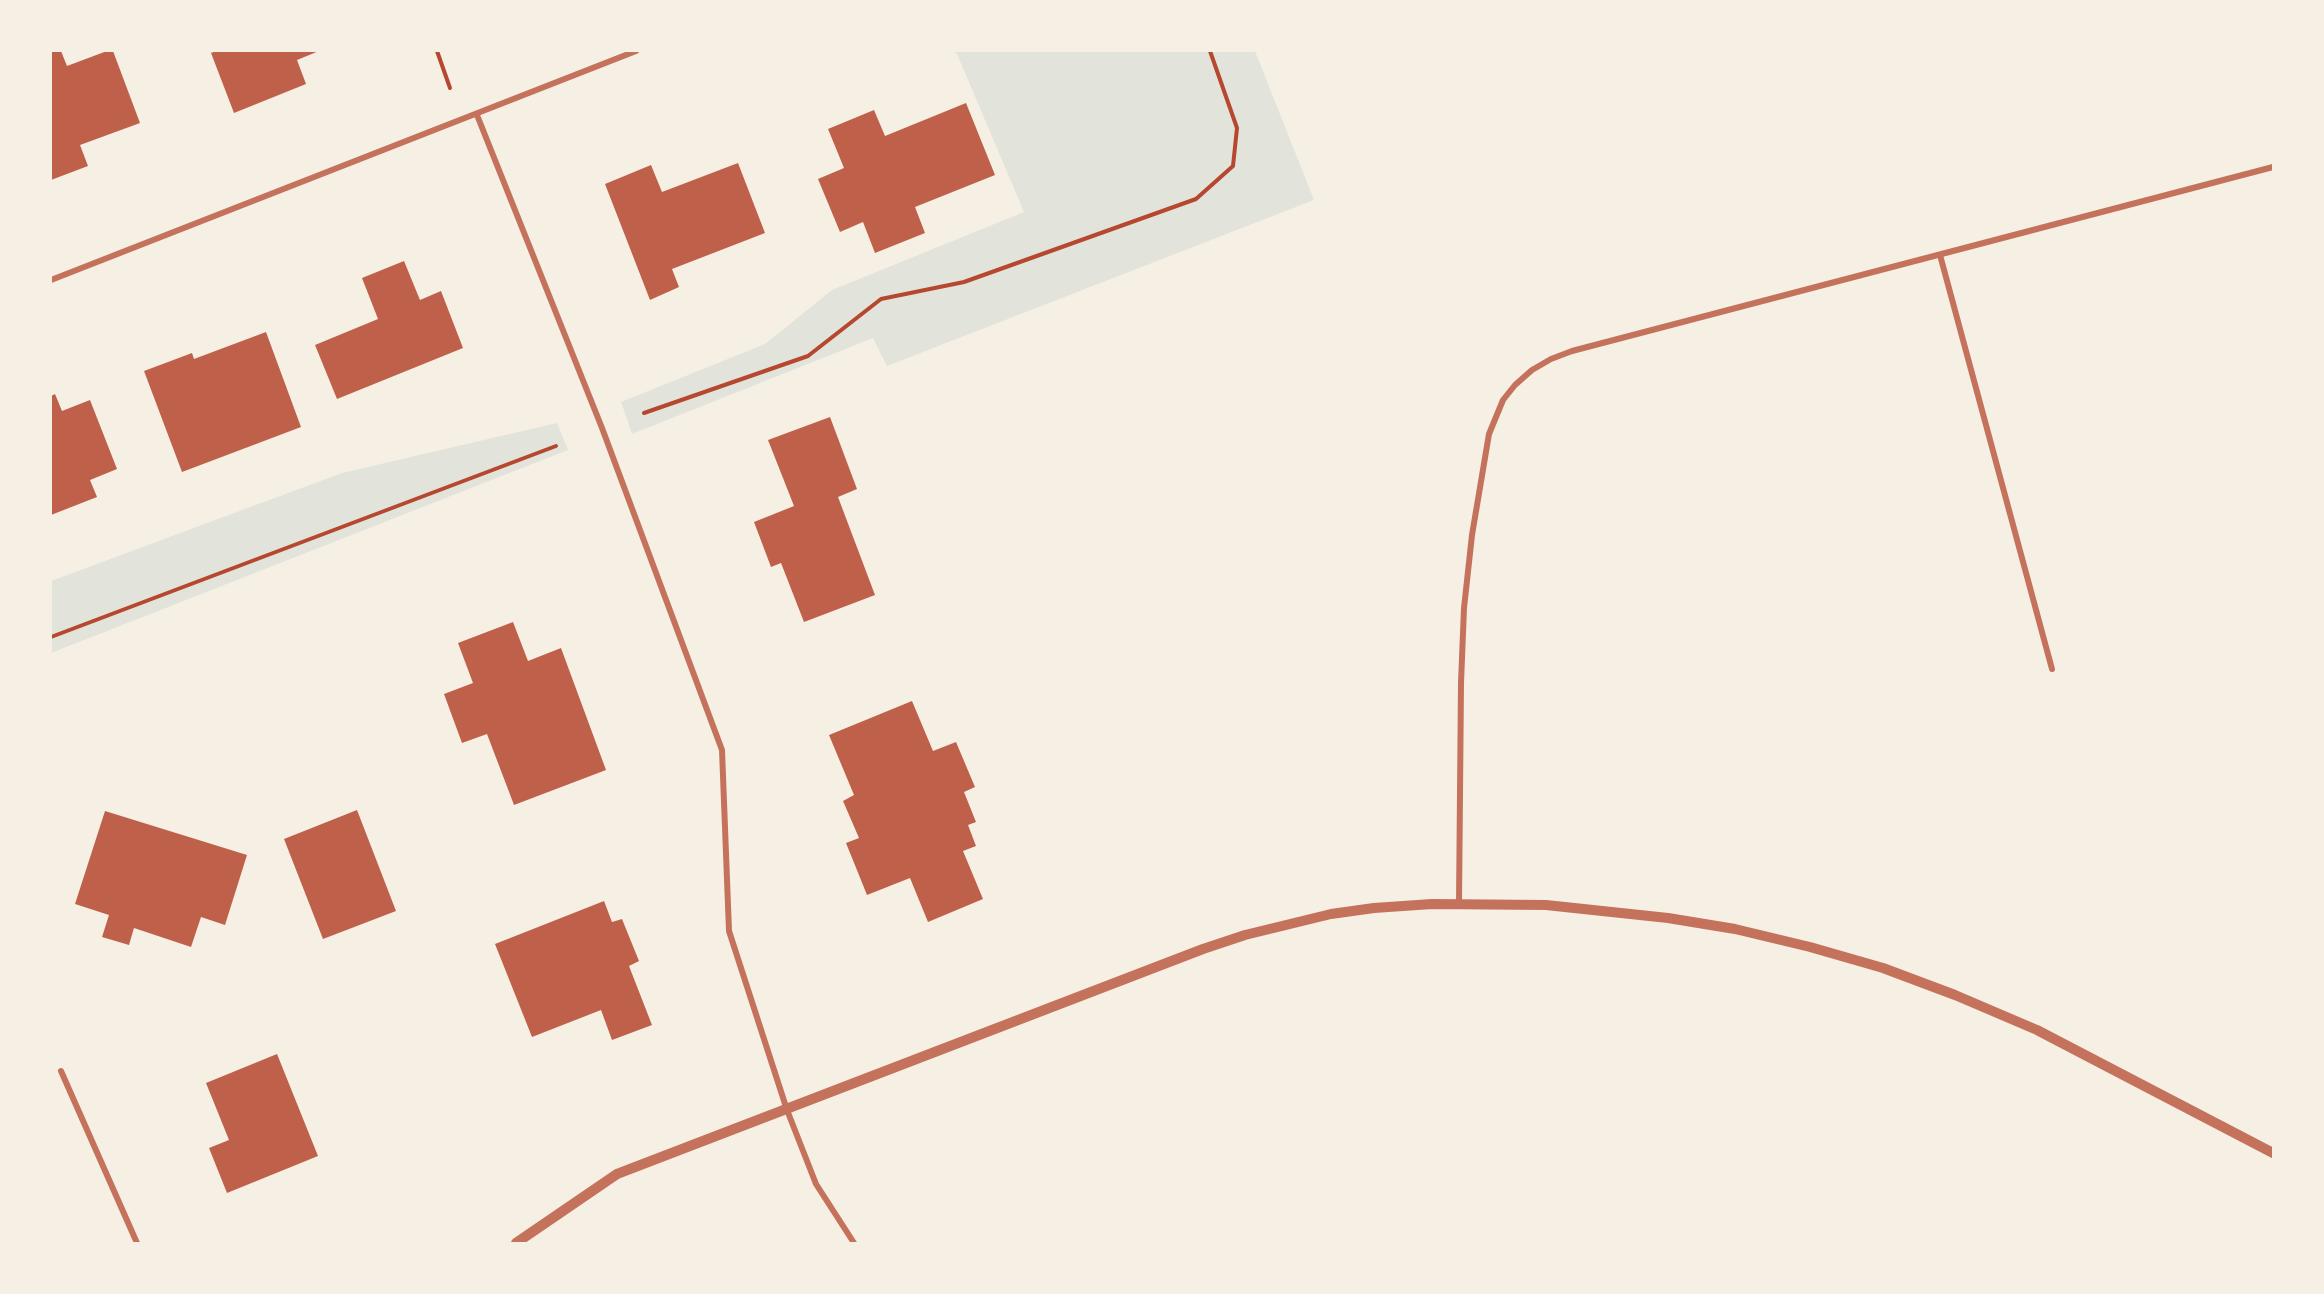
<!DOCTYPE html>
<html>
<head>
<meta charset="utf-8">
<style>
	body { margin:0 }
	#map { position:relative; width:2324px; height:1294px; overflow:hidden; background:#f6efe4; font-family:"Archivo Narrow",sans-serif }
	canvas { display:block }
	.frame { position:absolute; inset:0; border:52px solid #f6efe4; pointer-events:none }
</style>
</head>
<body>
<div id="map">
<canvas width="2324" height="1294"></canvas>
<div class="frame"></div>
</div>
<script>
const ctx = document.querySelector('canvas').getContext('2d');
ctx.lineJoin = 'round';
function fillPath(path, color) { ctx.fillStyle = color; ctx.fill(path, 'evenodd'); }
const poly = rows => new Path2D(rows.map(r => 'M' + r).join(''));
function strokePath(path, color, width, dash) { ctx.strokeStyle = color; ctx.lineWidth = width; ctx.lineCap = dash ? 'butt' : 'round'; ctx.setLineDash(dash || []); ctx.stroke(path); }
const green = poly([
	[952,51,1255,51,1314,200,887,366,873,338,632,434,621,402,765,344,832,290,1024,212,957,54],
	[557,423,568,450,51,653,51,581,342,473]
]);
const building = poly([
	[51,51,61,51,67,66,107,51,113,51,140,123,80,145,88,166,51,180],
	[216,51,319,51,297,60,306,84,234,113,211,53],
	[966,103,995,175,915,207,925,233,875,253,863,222,840,232,818,179,844,168,828,129,874,110,885,136],
	[738,163,765,233,672,269,679,287,650,300,605,184,651,165,662,192],
	[404,261,420,300,441,291,463,348,337,399,315,345,378,319,362,278],
	[266,332,301,427,182,472,144,371,192,353,194,359],
	[55,394,62,411,90,400,117,469,90,480,97,497,51,515,51,396],
	[830,417,857,489,838,497,875,595,804,622,781,563,771,567,754,522,794,506,768,440],
	[513,622,528,661,561,648,606,770,514,805,487,734,462,743,444,694,473,683,458,643],
	[912,701,933,751,956,742,975,787,964,792,976,822,968,825,976,846,963,851,983,899,928,922,910,878,867,895,846,843,859,838,843,801,854,795,829,735],
	[357,810,396,911,323,939,284,839],
	[105,811,247,855,225,925,201,917,191,947,134,928,129,945,102,937,109,915,75,904],
	[604,901,612,922,622,919,639,961,629,966,652,1025,612,1040,601,1010,532,1037,495,944],
	[277,1054,318,1156,227,1193,209,1148,229,1140,206,1083]
]);
const path = poly([
	[437,51,450,88],
	[644,413,808,356,881,299,964,282,1196,199,1233,166,1237,128,1210,51],
	[51,637,556,446]
]);
const minor = poly([
	[477,115,602,428,722,750,729,931,787,1110,816,1184,854,1243],
	[1940,255,2052,669],
	[51,280,636,51],
	[1459,903,1461,683,1464,608,1472,535,1489,434,1503,400,1515,385,1532,370,1551,359,1572,351,2273,167],
	[61,1071,137,1243]
]);
const tertiary = poly([
	[516,1243,617,1174,1203,949,1245,935,1331,914,1374,908,1432,904,1546,905,1668,918,1735,929,1810,947,1883,968,1955,995,2037,1030,2273,1153]
]);
fillPath(green, '#e2e4dc');
fillPath(building, '#bf614a');
strokePath(path, '#b5482f', 4);
strokePath(minor, '#c5725c', 6);
strokePath(tertiary, '#c5725c', 10);
</script>
</body>
</html>
